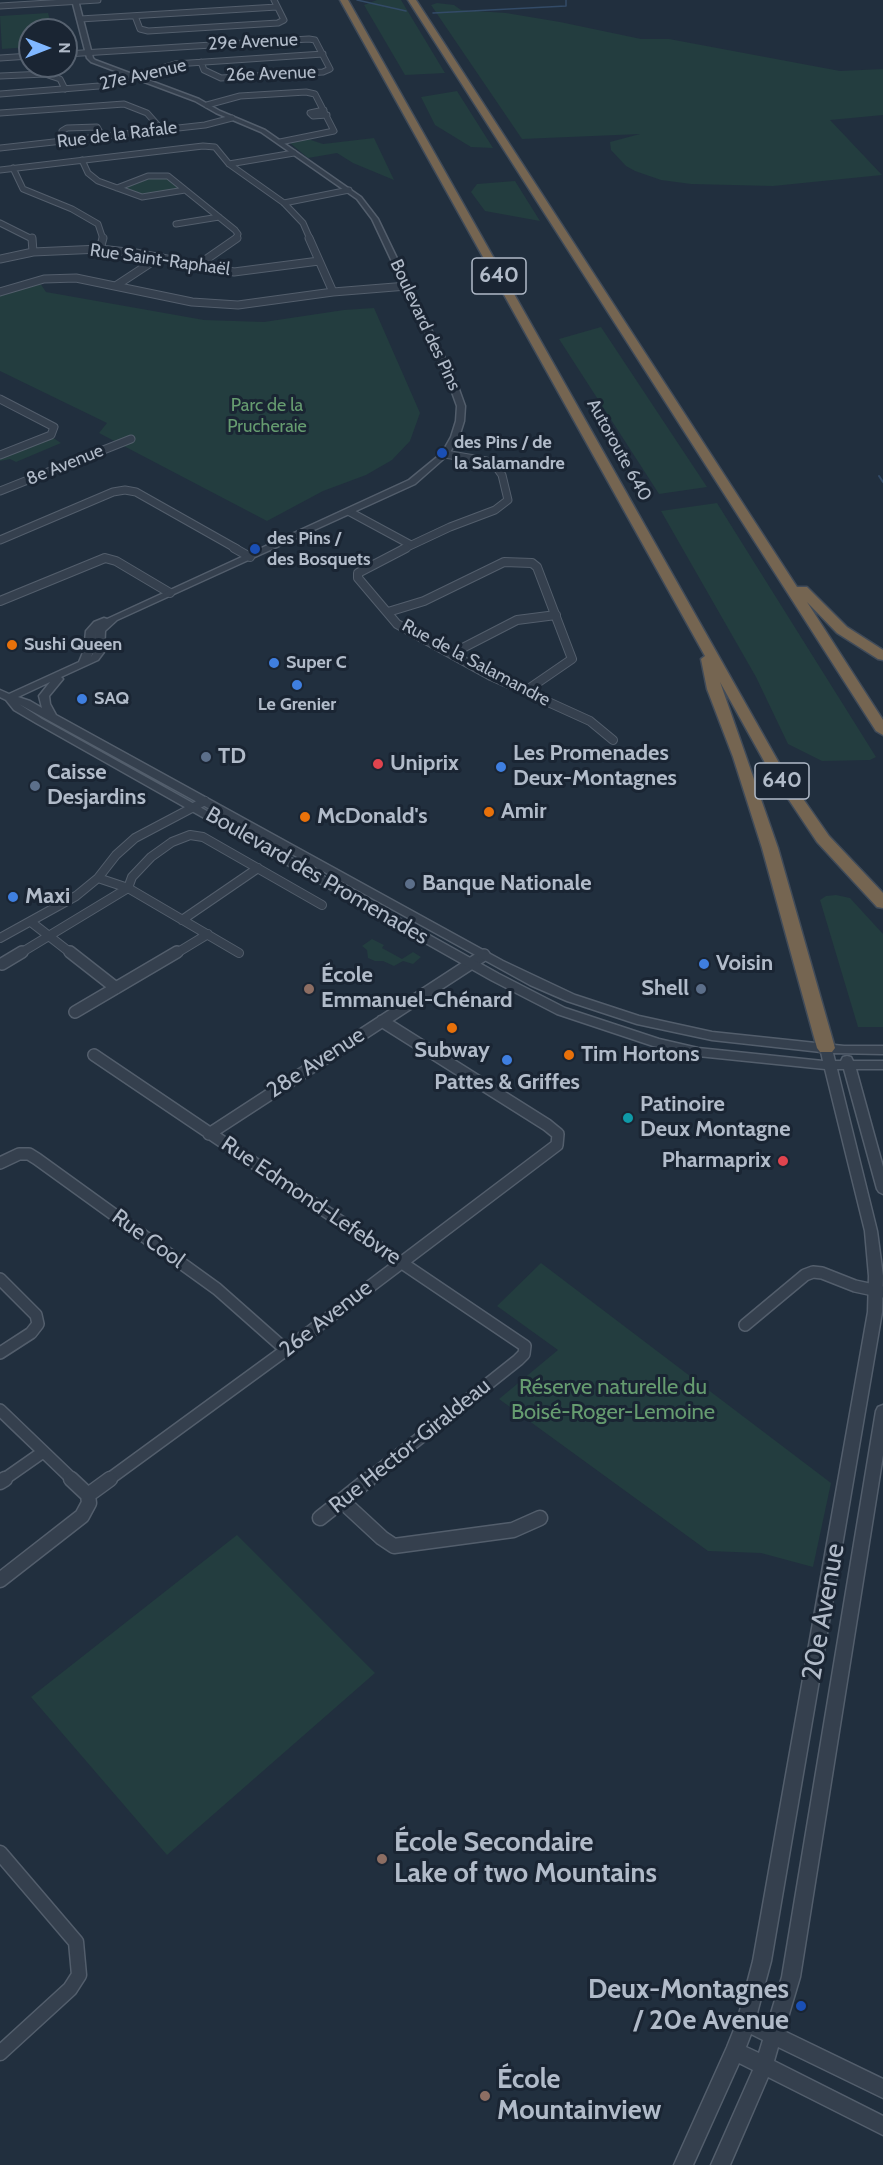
<!DOCTYPE html>
<html>
<head>
<meta charset="utf-8">
<style>
  body { margin:0 }
  #map { position:relative; width:883px; height:2165px; overflow:hidden; background:#212f3e; font-family:Cabin,sans-serif }
  canvas { display:block }
  .north { position:absolute; left:18px; top:18px; width:60px; height:60px; box-sizing:border-box; background:#1a2533; border:2px solid #56616f; border-radius:50%; rotate:90deg; font-size:16px; font-weight:700; line-height:24px; text-align:center; color:#b1bbc9 }
  .north::after { content:''; display:block; margin:auto; width:21px; height:27px; background:#80b7ff; clip-path:polygon(50% 0,100% 100%,50% 72%,0 100%) }
</style>
</head>
<body>
<div id="map">
<canvas width="883" height="2165"></canvas>
<div class="north">N</div>
</div>
<script>
const context = document.querySelector('canvas').getContext('2d');
context.lineJoin = 'round';
function fillPath(path, color) { context.fillStyle = color; context.fill(path, 'evenodd'); }
const shape = rows => new Path2D(rows.map(r => 'M' + r).join(''));
function stroke(path, color, width, dash) { context.strokeStyle = color; context.lineWidth = width; context.lineCap = dash ? 'butt' : 'round'; context.setLineDash(dash || []); context.stroke(path); }
function label(font, color, halo, rows, align = 'center') {
  context.font = font + ' Cabin,sans-serif'; context.lineWidth = 6; context.setLineDash([]); context.textBaseline = 'middle'; context.strokeStyle = halo; context.fillStyle = color; for (const [text, x, y, turn = 0] of rows) {
    context.save(); context.translate(x, y); context.rotate((+turn || 0) * Math.PI / 180); context.textAlign = isNaN(turn) ? turn : align; if (halo) context.strokeText(text, 0, 0); context.fillText(text, 0, 0); context.restore();
  }
}
fillPath(shape([
  [377,0,401,0,445,73,405,75,364,5],
  [437,3,454,5,461,10,506,13,560,22,641,39,669,39,840,71,883,69,883,115,830,120,882,175,773,186,691,184,661,180,635,171,626,166,611,150,610,142,640,134,522,139,431,5],
  [48,13,53,30,30,30,30,47,2,49,0,16],
  [457,91,493,148,471,147,435,125,421,97],
  [374,138,394,180,353,163,337,153,308,158,290,143,308,139,323,144],
  [162,175,185,190,148,197,117,188],
  [515,181,540,221,485,211,471,192,477,184],
  [40,283,46,292,204,320,264,322,344,310,374,308,420,413,410,441,392,460,366,475,323,491,267,521,99,433,107,423,0,371,0,296],
  [601,327,707,487,659,494,559,339],
  [52,437,61,443,16,462,10,459,0,461,0,457],
  [717,503,876,757,870,760,822,761,788,744,756,677,661,511],
  [836,895,850,898,883,934,883,1027,858,1027,820,900,826,896],
  [372,939,384,945,382,948,402,959,413,952,421,957,413,964,403,961,394,966,383,961,375,961,368,958,367,950,362,946],
  [541,1263,831,1483,813,1567,761,1553,708,1551,499,1399,558,1350,497,1306],
  [237,1535,375,1673,167,1855,31,1697]
]), '#233d3f');
stroke(shape([
  [357,0,406,11],
  [433,13,566,6,566,0]
]), '#334b67', 1.5);
stroke(shape([
  [879,476,883,482]
]), '#334b67', 2);
const minorFar4 = shape([
  [0,6,98,0],
  [135,16,140,29,148,31,278,23,284,20,274,0],
  [80,19,277,7],
  [66,54,309,39,315,40,330,69,323,72,221,78,204,70,201,62],
  [0,58,30,56],
  [0,76,45,74,60,79,65,89],
  [0,94,99,86,175,64,323,54],
  [207,105,240,96,306,92,315,94,334,131,280,142],
  [324,110,310,113,313,116,327,115],
  [0,113,124,104,147,113,162,130],
  [66,141,62,131,67,128,97,127,102,136],
  [0,148,205,125,232,118],
  [82,160,88,173,98,181,142,197,185,190],
  [229,164,294,153],
  [13,168,23,189,72,209,98,224,103,239],
  [0,170,203,146,215,147,229,164,284,203,303,223,310,239],
  [117,188,148,176,168,176,235,230,238,234,235,239],
  [284,203,349,190],
  [0,223,32,239],
  [176,224,219,217]
]);
const minorFar3 = shape([
  [32,238,33,252],
  [309,238,333,292],
  [100,249,103,238],
  [0,259,33,252,100,249,136,253,234,272,319,261],
  [198,265,237,238],
  [117,285,158,258],
  [0,292,44,279,76,278,192,302,238,305,333,292,407,286],
  [0,399,54,427,51,435,0,455],
  [0,491,131,439],
  [350,512,411,545],
  [0,540,113,492,125,490,136,492,237,549],
  [403,549,450,527,495,510,508,500,502,475,497,468,486,461,445,454]
]);
const minorFar2 = shape([
  [234,548,250,557],
  [406,548,358,573,358,578,397,624,491,676,590,721,613,740],
  [0,601,105,558,116,561,170,593],
  [388,612,424,601,504,562,532,563,537,567,572,659,524,692],
  [453,653,517,620,556,615],
  [98,878,128,888,239,953],
  [182,920,258,868],
  [31,922,72,954],
  [0,938,76,896,98,878,116,855,135,838,205,801],
  [19,954,128,888,132,877,151,857,172,842,190,835,203,837,322,905],
  [175,954,208,934]
]);
const minorFar1 = shape([
  [70,952,116,988],
  [2,964,22,952],
  [75,1012,177,952],
  [94,1055,525,1346,524,1354,518,1360,367,1480],
  [209,1134,484,955],
  [0,1163,19,1154,29,1154,37,1159,217,1289,286,1350],
  [0,1279,36,1315,38,1324,31,1333,0,1353],
  [745,1325,805,1275,813,1272,822,1273,855,1286,883,1292],
  [0,1410,73,1480],
  [3,1480,43,1452],
  [108,1480,286,1350,557,1145,558,1134,547,1125,382,1021]
]);
const minor = shape([
  [71,1479,88,1495],
  [0,1482,5,1479],
  [88,1495,110,1479],
  [342,1501,382,1538,394,1546,513,1530,540,1518],
  [320,1518,369,1479],
  [0,1580,82,1516,89,1503,88,1495],
  [0,1853,76,1942,79,1975,70,1989,0,2053]
]);
const tertiary = shape([
  [72,0,78,0,93,58,95,60,199,99,220,111,265,130,361,197,378,219,456,381,465,406,464,421,459,437,449,454,415,484,117,620,105,631,104,652,98,660,61,677,63,679,49,696,50,704,56,715,503,961,575,995,639,1016,712,1032,844,1046,883,1046,883,1054,833,1053,835,1061,841,1061,843,1057,847,1056,851,1057,853,1061,883,1061,883,1069,856,1069,883,1167,883,1194,879,1192,877,1189,844,1069,837,1069,877,1231,883,1276,882,1312,771,1961,756,2017,768,2023,782,1977,876,1411,878,1407,883,1405,883,1455,800,1977,784,2031,883,2079,883,2098,778,2047,774,2061,883,2116,883,2135,768,2077,730,2165,711,2165,753,2070,739,2063,693,2165,674,2165,727,2047,737,2022,753,1961,868,1312,869,1276,865,1231,825,1069,698,1056,653,1046,557,1014,491,980,36,723,14,710,6,700,0,697,0,690,9,694,79,662,84,650,86,631,94,622,104,618,107,619,409,480,442,453,451,437,456,421,457,406,448,381,372,219,357,199,261,132,216,113,195,101,91,62,87,58,72,0],
  [96,630,94,652,91,657,94,650,96,630],
  [50,682,39,696,42,708,30,701,18,697,50,682],
  [19,704,530,985,567,1001,637,1024,712,1040,821,1052,823,1061,698,1048,659,1039,565,1008,499,974,42,719,19,704],
  [751,2034,763,2040,759,2053,746,2047,751,2034]
]);
const motorway = shape([
  [340,0,348,0,783,770,829,836,883,893,883,908,877,907,817,842,769,770,720,682,778,848,835,1048,832,1052,820,1052,817,1048,762,848,733,757,707,689,701,659,705,656,340,0],
  [408,0,416,0,797,587,807,587,847,627,883,650,883,660,878,659,837,633,807,602,883,720,883,735,876,731,408,0]
]);
stroke(minorFar4, '#535e6c', 7);
stroke(minorFar3, '#535e6c', 9);
stroke(minorFar2, '#535e6c', 10);
stroke(minorFar1, '#535e6c', 14);
stroke(minor, '#535e6c', 17);
stroke(tertiary, '#535e6c', 3);
stroke(motorway, '#404b59', 3);
stroke(minorFar4, '#35404e', 5);
stroke(minorFar3, '#35404e', 7);
stroke(minorFar2, '#35404e', 8);
stroke(minorFar1, '#35404e', 11);
stroke(minor, '#35404e', 14);
fillPath(tertiary, '#35404e');
fillPath(motorway, '#756551');
for (const [x, y, r, color] of [
  [442,453,6,"#1a4fb4"],
  [255,549,6,"#1a4fb4"],
  [12,645,6,"#e8710a"],
  [274,663,6,"#3f7fe0"],
  [297,685,6,"#3f7fe0"],
  [82,699,6,"#3f7fe0"],
  [206,757,6,"#5c6f8a"],
  [378,764,6,"#e0444e"],
  [501,767,6,"#3f7fe0"],
  [35,786,6,"#5c6f8a"],
  [489,812,6,"#e8710a"],
  [305,817,6,"#e8710a"],
  [410,884,6,"#5c6f8a"],
  [13,897,6,"#3f7fe0"],
  [704,964,6,"#3f7fe0"],
  [309,989,6,"#8d6e63"],
  [701,989,6,"#5c6f8a"],
  [452,1028,6,"#e8710a"],
  [569,1055,6,"#e8710a"],
  [507,1060,6,"#3f7fe0"],
  [628,1118,6,"#0f9aa8"],
  [783,1161,6,"#e0444e"],
  [382,1859,6,"#8d6e63"],
  [801,2006,6,"#1a4fb4"],
  [485,2096,6,"#8d6e63"]
]) { const dot = new Path2D(); dot.arc(x, y, r, 0, 2 * Math.PI); context.fillStyle = color; context.fill(dot); stroke(dot, '#1a2533', 2); }
label('18px', '#b1bbc9', '#1a2533', [
  ["29e Avenue",253,42,-3],
  ["26e Avenue",271,74,-2],
  ["27e Avenue",143,75,-13],
  ["Rue de la Rafale",117,135,-7],
  ["Rue Saint-Raphaël",160,260,8],
  ["Boulevard des Pins",425,325,65],
  ["Autoroute 640",619,450,61],
  ["8e Avenue",65,465,-22],
  ["Rue de la Salamandre",476,663,28]
]);
label('18px', '#669c70', '#1a2533', [
  ["Parc de la",267,406],
  ["Prucheraie",267,427]
]);
label('bold 18px', '#b1bbc9', '#1a2533', [
  ["des Pins / de",454,443],
  ["la Salamandre",454,464],
  ["des Pins /",267,539],
  ["des Bosquets",267,560],
  ["Sushi Queen",24,645],
  ["Super C",286,663],
  ["SAQ",94,699],
  ["Le Grenier",297,705,"center"]
], 'left');
for (const [x, y, w] of [
  [499,276,54],
  [782,781,54]
]) { const box = new Path2D(); box.roundRect(x - w / 2, y - 18, w, 36, 4.5); context.fillStyle = '#1a2533'; context.fill(box); stroke(box, '#b1bbc9', 1.5); }
label('bold 21px', '#b1bbc9', null, [
  ["640",499,276],
  ["640",782,781]
]);
label('bold 22px', '#b1bbc9', '#1a2533', [
  ["Les Promenades",513,754],
  ["Deux-Montagnes",513,779],
  ["TD",218,757],
  ["Uniprix",390,764],
  ["Caisse",47,773],
  ["Desjardins",47,798],
  ["Amir",501,812],
  ["McDonald's",317,817],
  ["Banque Nationale",422,884],
  ["Maxi",25,897],
  ["Voisin",716,964],
  ["École",321,976],
  ["Emmanuel-Chénard",321,1001],
  ["Shell",689,989,"right"],
  ["Subway",452,1051,"center"],
  ["Tim Hortons",581,1055],
  ["Pattes & Griffes",507,1083,"center"],
  ["Patinoire",640,1105],
  ["Deux Montagne",640,1130],
  ["Pharmaprix",771,1161,"right"]
], 'left');
label('22px', '#b1bbc9', '#1a2533', [
  ["Boulevard des Promenades",317,876,30],
  ["28e Avenue",316,1063,-33],
  ["Rue Edmond-Lefebvre",311,1201,34],
  ["Rue Cool",148,1239,36],
  ["26e Avenue",326,1319,-38],
  ["Rue Hector-Giraldeau",410,1446,-39]
]);
label('22px', '#669c70', '#1a2533', [
  ["Réserve naturelle du",613,1388],
  ["Boisé-Roger-Lemoine",613,1413]
]);
label('27px', '#b1bbc9', '#1a2533', [
  ["20e Avenue",824,1612,-80]
]);
label('bold 27px', '#b1bbc9', '#1a2533', [
  ["École Secondaire",394,1843],
  ["Lake of two Mountains",394,1874],
  ["Deux-Montagnes",789,1990,"right"],
  ["/ 20e Avenue",789,2021,"right"],
  ["École",497,2080],
  ["Mountainview",497,2111]
], 'left');
</script>
</body>
</html>
